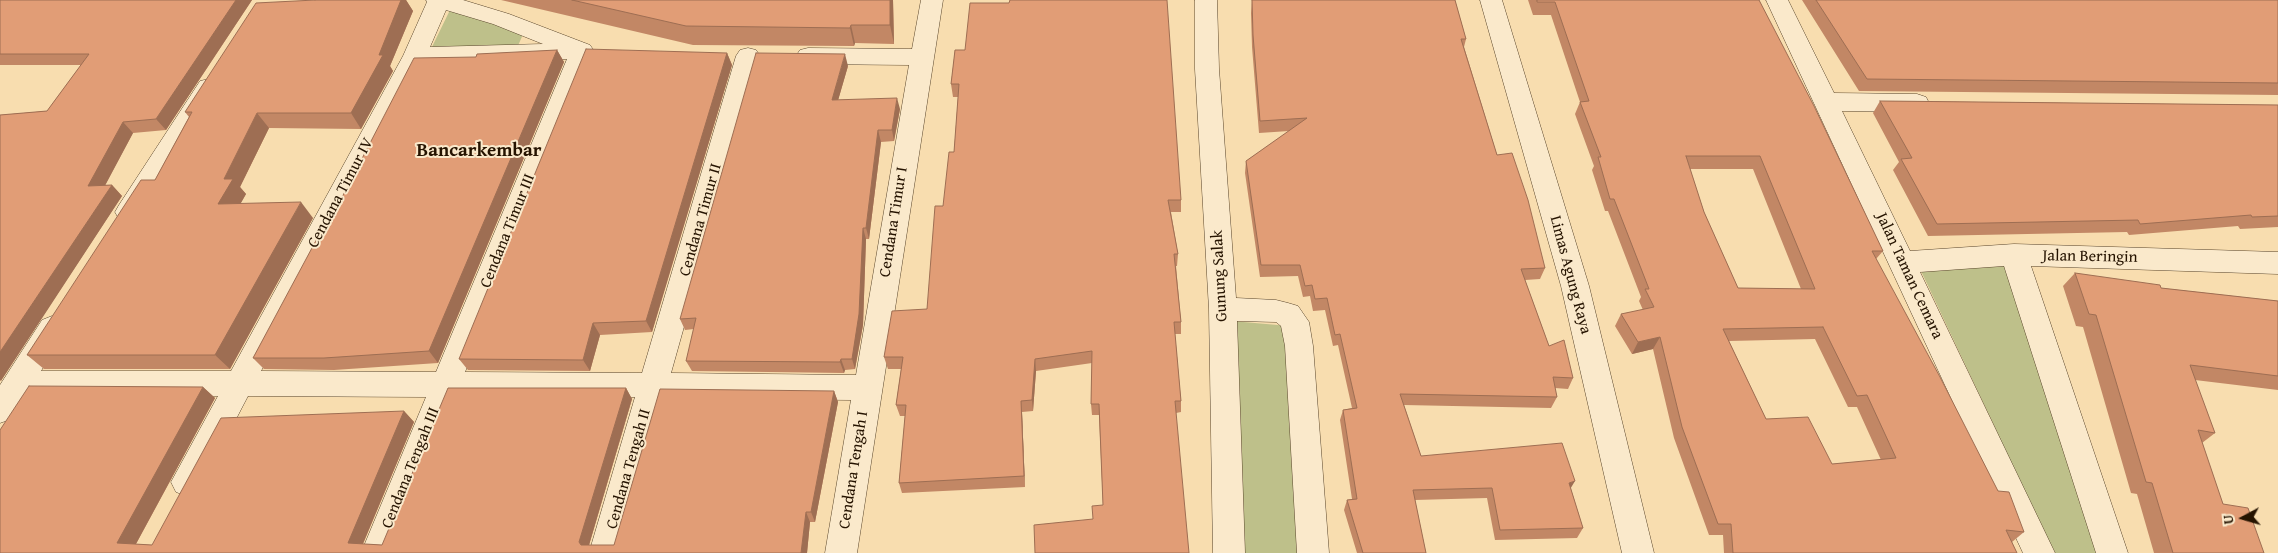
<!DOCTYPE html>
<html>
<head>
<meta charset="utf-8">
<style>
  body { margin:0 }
  #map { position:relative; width:2278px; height:553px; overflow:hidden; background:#f8ddaf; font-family:"Gentium Book Plus",serif }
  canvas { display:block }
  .north { position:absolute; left:2218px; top:493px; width:50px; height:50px; -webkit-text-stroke:4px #fae9cb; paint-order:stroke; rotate:264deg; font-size:14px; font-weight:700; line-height:20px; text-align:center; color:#251300 }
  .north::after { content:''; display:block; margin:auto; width:18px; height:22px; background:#251300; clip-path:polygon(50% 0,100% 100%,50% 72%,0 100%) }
</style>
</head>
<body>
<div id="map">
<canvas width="2278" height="553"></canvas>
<div class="north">U</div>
</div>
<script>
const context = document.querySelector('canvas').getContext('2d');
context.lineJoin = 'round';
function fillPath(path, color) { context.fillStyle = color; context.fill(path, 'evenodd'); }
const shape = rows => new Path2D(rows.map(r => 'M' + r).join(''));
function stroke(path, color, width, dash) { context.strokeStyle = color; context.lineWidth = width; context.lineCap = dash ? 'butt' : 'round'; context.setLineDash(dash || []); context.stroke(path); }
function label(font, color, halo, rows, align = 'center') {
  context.font = font + ' "Gentium Book Plus",serif'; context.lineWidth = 4; context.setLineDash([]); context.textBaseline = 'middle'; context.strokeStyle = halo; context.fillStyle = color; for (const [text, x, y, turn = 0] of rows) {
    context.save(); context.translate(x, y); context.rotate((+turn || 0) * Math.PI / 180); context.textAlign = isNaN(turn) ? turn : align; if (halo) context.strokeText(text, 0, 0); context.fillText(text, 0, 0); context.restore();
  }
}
fillPath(shape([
  [450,10,525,30,516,50,430,51],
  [2007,264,2100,553,2054,553,1921,271],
  [1232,321,1289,326,1305,553,1245,553]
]), '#bec08a');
const minor = shape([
  [426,0,463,0,509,14,590,45,594,51,465,372,642,373,736,56,740,50,748,48,756,50,760,56,671,373,856,375,909,65,808,64,800,62,796,56,800,50,808,48,912,49,921,0,943,0,857,553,825,553,851,400,665,398,621,553,589,553,635,397,456,397,393,553,361,553,426,397,248,396,198,492,187,496,176,492,171,482,218,396,25,395,11,419,0,423,0,385,42,320,52,316,62,320,66,328,41,371,231,371,403,56,427,2,426,0],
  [446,10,493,24,543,44,430,47,446,10],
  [567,59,436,372,261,371,423,64,567,59],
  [1195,0,1217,0,1219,69,1236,298,1276,300,1288,303,1298,306,1309,322,1313,346,1329,553,1297,553,1285,346,1281,326,1276,322,1237,321,1245,553,1213,553,1209,309,1195,69,1195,0],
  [1480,0,1502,0,1589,286,1654,553,1622,553,1561,286,1480,0],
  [1766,0,1788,0,1834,93,1917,94,1926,97,1929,103,1926,109,1917,112,1842,111,1910,251,2014,244,2278,252,2278,274,2031,266,2128,553,2096,553,2004,266,1920,272,2055,553,2023,553,1766,0],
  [209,79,218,81,221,87,137,219,128,222,119,219,115,212,119,205,200,81,209,79]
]);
stroke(minor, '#5a462c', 1);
fillPath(minor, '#fae9cb');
fillPath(shape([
  [0,0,252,0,166,130,133,133,105,185,112,185,122,196,0,381,0,115,47,111,81,65,0,65],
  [315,0,406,0,413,11,390,66,393,71,361,129,269,128,240,187,246,194,240,204,313,218,230,369,44,369,27,355,155,180,189,117,185,112],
  [501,0,893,0,894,44,855,43,854,46,693,45],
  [1252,0,1455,0,1466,39,1464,47,1497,155,1545,268,1540,279,1525,280,1549,346,1573,378,1568,389,1555,388,1557,397,1551,408,1404,405,1421,456,1571,489,1583,528,1577,538,1495,540,1487,498,1415,500,1426,553,1357,553,1344,510,1347,500,1352,499,1340,420,1343,410,1352,408,1338,345,1333,346,1325,310,1313,311,1310,296,1303,297,1298,276,1260,277,1245,173,1246,161,1289,131,1259,133,1252,47,1251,13],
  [1528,0,1759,0,1883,251,1876,259,1998,491,2024,532,2012,542,2017,553,1724,553,1723,535,1709,535,1674,438,1653,349,1632,354,1615,326,1621,314,1643,310,1639,301,1641,297,1608,211,1605,211,1592,170,1594,166,1575,114,1580,102,1551,15,1533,15],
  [1690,169,1753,169,1801,289,1738,288,1704,212],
  [1815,339,1848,407,1857,407,1881,460,1832,464,1766,419,1729,341],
  [1802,0,2278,0,2278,95,1859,91],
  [557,50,564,62,438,363,334,370,264,369,253,358,338,205,476,57],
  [955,50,1181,200,1181,212,1171,212,1178,254,1177,266,1176,266,1181,322,1181,334,1175,334,1181,401,1181,412,1176,413,1093,519,1103,505,1099,415,1092,415,1091,404,1092,363,1036,371,1033,411,1022,412,1025,487,902,493,899,483,905,416,900,416,896,405,901,369,888,369,884,357,927,309,943,206,954,152,958,97,953,97,951,84],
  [727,53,732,65,652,332,600,335,590,371,468,370,459,359],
  [848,66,838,100,900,109,894,141,881,142,869,239,866,239,863,325,855,369,845,370,844,373,692,371,686,361,694,329,685,330,680,319],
  [1880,101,2278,105,2278,227,2240,229,2238,226,2129,235,2127,232,1928,236,1893,170,1899,162,1873,113],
  [2075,273,2161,288,2278,301,2278,390,2195,380,2215,433,2202,443,2223,504,2264,553,2154,553,2137,494,2131,493,2083,327,2076,326,2063,286],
  [203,387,215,398,136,544,152,545,404,411,414,422,363,544,382,545,626,388,632,399,589,545,614,545,834,391,838,402,815,522,810,522,807,553,0,553]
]), '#c28765');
fillPath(shape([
  [236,0,252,0,166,130,156,119],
  [401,0,406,0,413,11,390,66,393,71,361,129,351,113],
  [890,0,893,0,894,44,890,25],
  [851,25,855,43,854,46,850,28],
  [557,50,564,62,438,363,429,351],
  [727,53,732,65,652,332,646,321],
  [845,54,848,66,835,111,832,100],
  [897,98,900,109,894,141,892,130],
  [257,113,269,128,240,187,246,194,232,219,218,204,224,179],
  [123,122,133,133,99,197,88,186],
  [878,130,881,142,869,239,866,228],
  [112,185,122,196,1,381,0,380,0,352],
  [301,202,313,218,230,369,215,355],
  [863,228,866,239,863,325,855,369,852,359],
  [593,323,600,335,590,371,583,360],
  [1660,337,1653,349,1632,354,1638,342],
  [841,359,845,370,844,373,840,362],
  [1035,359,1036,371,1033,411,1032,400],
  [203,387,215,398,131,553,117,543],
  [626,388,632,399,587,552,579,542],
  [834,391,838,402,815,522,811,512],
  [1021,401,1022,412,1025,487,1024,476],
  [404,411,414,422,359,553,348,543],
  [1575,481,1569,491,1569,483],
  [806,512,810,522,807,553,801,553]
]), '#9e6e53');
const building = shape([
  [0,0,236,0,156,119,123,122,88,186,112,185,0,352,0,115,47,111,89,54,0,54,0,0],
  [315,0,401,0,379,55,383,55,351,113,257,113,224,179,233,179,218,204,301,202,215,355,27,355,141,180,155,180,192,112,185,112,256,3,315,0],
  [572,0,890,0,890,25,851,25,850,28,686,26,572,0],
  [1010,0,1167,0,1181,200,1168,200,1178,254,1174,254,1181,322,1174,322,1181,401,1175,401,1189,553,1035,553,1034,525,1093,519,1092,506,1103,505,1099,404,1091,404,1092,351,1035,359,1032,400,1021,401,1024,476,899,483,906,405,896,405,903,357,884,357,892,311,927,309,935,206,943,206,949,152,954,152,959,84,951,84,955,50,965,50,970,3,1009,3,1010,0],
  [1252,0,1455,0,1466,39,1461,39,1497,155,1512,153,1528,200,1545,268,1521,269,1549,346,1564,340,1573,378,1553,377,1557,397,1400,394,1421,456,1562,443,1575,481,1569,483,1583,528,1500,530,1492,488,1413,490,1426,553,1363,553,1347,500,1357,499,1343,410,1357,408,1340,334,1335,335,1327,298,1315,299,1312,285,1305,286,1300,265,1261,265,1246,161,1307,118,1260,121,1253,35,1252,0],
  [1537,0,1759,0,1814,106,1883,251,1872,251,1940,377,1998,491,2009,492,2024,532,2006,530,2017,553,1733,553,1731,524,1718,524,1682,427,1660,337,1638,342,1621,314,1654,307,1645,289,1649,289,1614,199,1610,199,1598,157,1601,157,1580,102,1589,101,1555,2,1537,2,1537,0],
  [1686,156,1760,156,1815,289,1738,288,1704,212,1686,156],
  [1823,327,1857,396,1867,395,1896,458,1832,464,1808,417,1766,419,1723,329,1823,327],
  [1816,0,2278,0,2278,83,1867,79,1816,0],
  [586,49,727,53,646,321,593,323,583,360,459,359,586,49],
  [557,50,429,351,324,358,253,358,335,205,338,205,414,58,476,57,477,54,557,50],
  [756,53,845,54,832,100,897,98,892,130,878,130,866,228,863,228,859,314,852,359,841,359,840,362,686,361,696,318,680,319,756,53],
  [1880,101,2278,105,2278,216,2252,217,2251,215,2140,224,2138,220,1937,224,1901,159,1912,158,1880,101],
  [2075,273,2160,285,2161,288,2278,301,2278,376,2190,365,2215,433,2198,430,2223,504,2248,508,2264,553,2173,553,2152,483,2146,482,2096,315,2089,314,2075,273],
  [29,386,203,387,117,543,152,545,221,418,404,411,348,543,382,545,448,388,626,388,579,542,581,545,614,545,660,389,834,391,811,512,806,512,801,553,0,553,0,430,29,386]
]);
fillPath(building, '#e19d76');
stroke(building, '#9e6e53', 1);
label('16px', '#251300', '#fae9cb', [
  ["Cendana Timur IV",341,193,-62],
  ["Cendana Timur II",701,220,-74],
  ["Cendana Timur I",894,222,-81],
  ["Cendana Timur III",508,231,-68],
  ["Jalan Beringin",2090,257,1],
  ["Limas Agung Raya",1570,275,75],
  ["Gunung Salak",1220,276,-93],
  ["Jalan Taman Cemara",1909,276,65],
  ["Cendana Tengah III",411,468,-68],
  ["Cendana Tengah II",629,469,-74],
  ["Cendana Tengah I",854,470,-81]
]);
label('bold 19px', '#251300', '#fae9cb', [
  ["Bancarkembar",479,151]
]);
</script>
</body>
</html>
